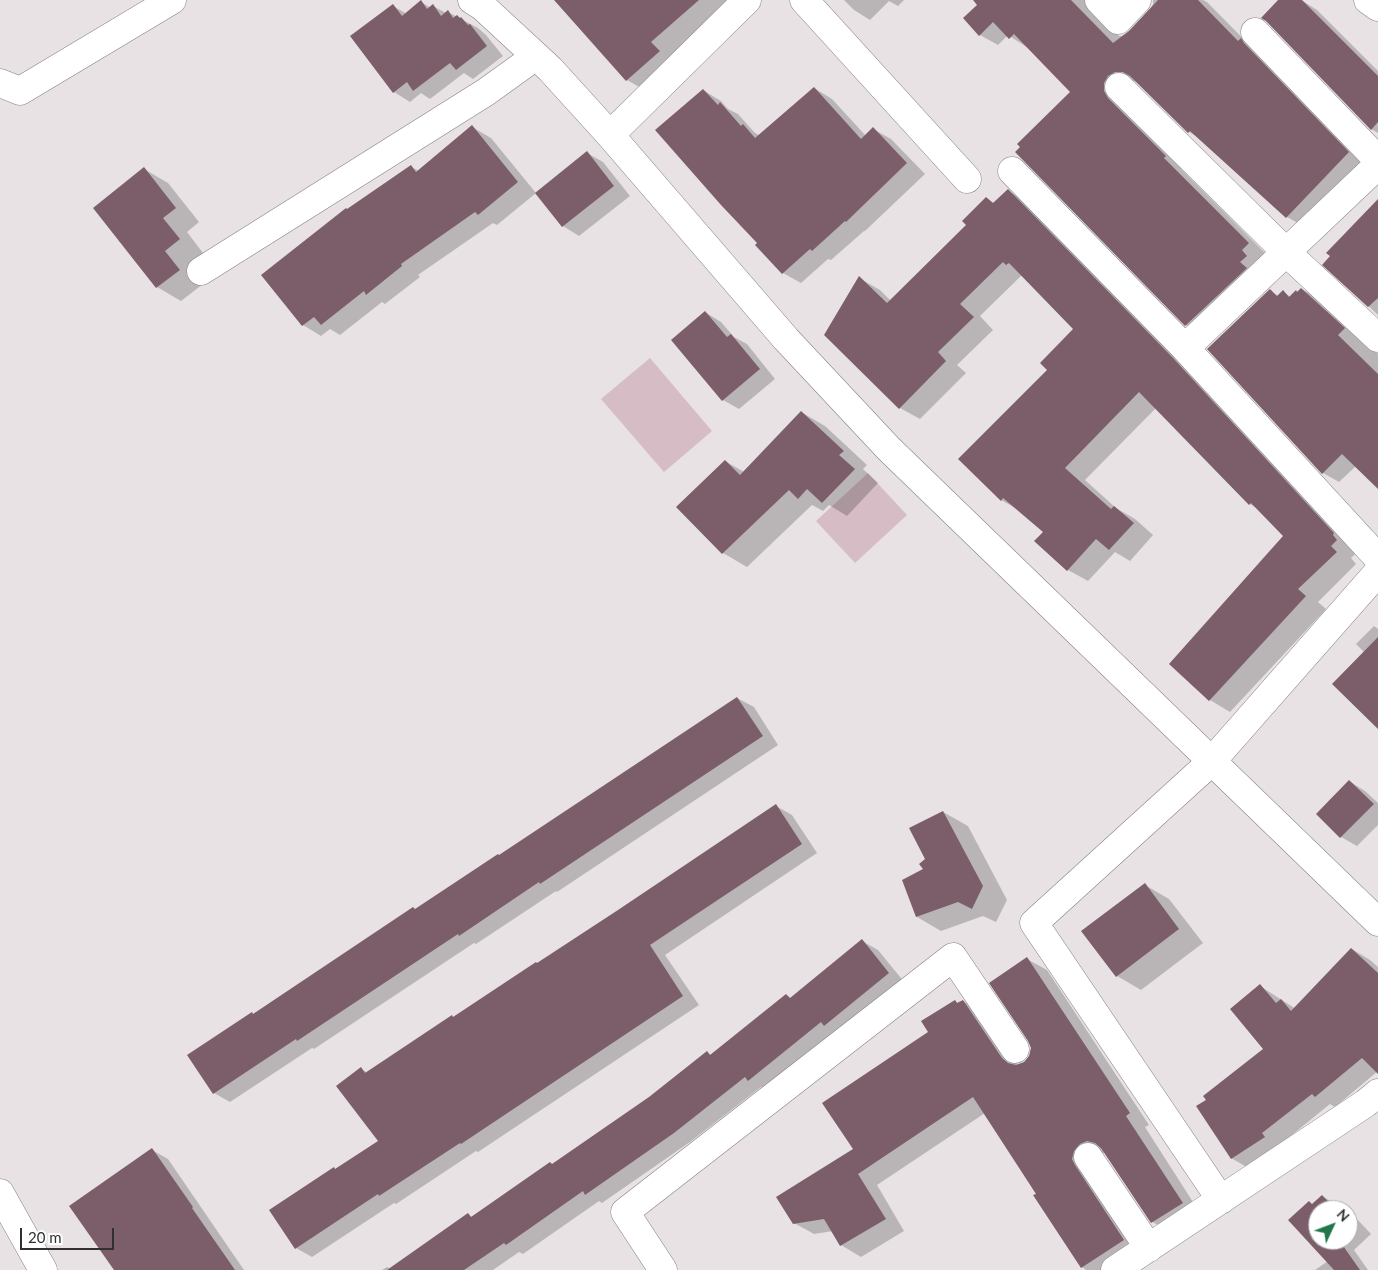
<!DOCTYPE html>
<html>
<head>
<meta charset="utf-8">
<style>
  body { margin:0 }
  #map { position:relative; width:1378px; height:1270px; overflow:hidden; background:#e8e2e4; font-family:Lato,sans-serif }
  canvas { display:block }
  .north { position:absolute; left:1308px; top:1200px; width:50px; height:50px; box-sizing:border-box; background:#fff; border:1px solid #adacac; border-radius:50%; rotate:47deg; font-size:14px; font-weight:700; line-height:20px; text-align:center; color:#312f30 }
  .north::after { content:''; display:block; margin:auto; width:18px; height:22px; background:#22774a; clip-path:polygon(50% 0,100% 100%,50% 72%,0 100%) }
  .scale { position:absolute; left:20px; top:1228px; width:94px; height:22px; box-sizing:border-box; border:2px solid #312f30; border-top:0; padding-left:6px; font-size:15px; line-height:18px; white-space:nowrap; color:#312f30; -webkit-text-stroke:4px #fff; paint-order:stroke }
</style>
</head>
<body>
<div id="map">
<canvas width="1378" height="1270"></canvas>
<div class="north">N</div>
<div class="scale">20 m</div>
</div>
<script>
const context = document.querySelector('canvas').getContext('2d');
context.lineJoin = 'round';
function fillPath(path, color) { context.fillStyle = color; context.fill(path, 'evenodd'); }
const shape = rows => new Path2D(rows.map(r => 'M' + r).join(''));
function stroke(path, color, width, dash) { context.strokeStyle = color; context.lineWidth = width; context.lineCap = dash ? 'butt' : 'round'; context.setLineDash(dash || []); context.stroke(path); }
fillPath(shape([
  [650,358,712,431,664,472,601,399],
  [868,473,907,515,855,563,816,521]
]), '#d6bcc5');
fillPath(shape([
  [572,0,734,0,650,93,627,80,563,9],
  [844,0,904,0,898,6,889,1,870,20,854,10],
  [974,0,1105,0,1106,22,1119,36,1122,36,1130,32,1149,12,1153,4,1153,0,1203,0,1207,2,1366,163,1305,227,1287,217,1201,139,1189,132,1138,82,1134,81,1126,86,1183,167,1181,169,1266,254,1204,335,1186,325,1017,152,1072,93,1028,48,1008,35,998,45,980,35,979,5],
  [1301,0,1317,10,1378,71,1378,133,1371,129],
  [421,2,431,8,433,6,446,13,448,12,478,28,486,35,503,56,473,79,464,73,430,99,421,93,410,102,394,92,393,6,407,14],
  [814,88,832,99,866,136,873,129,891,139,925,174,865,231,864,231,831,260,828,259,801,283,783,273,759,243,703,90,721,101,728,109,738,114,754,132,760,136],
  [472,127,491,138,536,193,497,225,493,223,418,275,420,277,385,304,382,302,340,335,330,329,321,336,303,325,347,210,411,167,419,171],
  [587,153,603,162,630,196,579,236,563,226,537,193],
  [144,169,168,183,199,222,187,232,203,253,188,265,203,284,181,301,157,287,94,208],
  [1008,191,1028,202,1194,372,1357,552,1351,558,1356,564,1318,602,1326,609,1230,712,1210,700,1170,664,1285,536,1258,509,1250,504,1156,408,1085,480,1116,508,1135,519,1153,535,1130,561,1115,552,1088,581,1068,570,1045,532,1019,510,1001,500,1048,370,1075,329,1022,275,980,316,993,330,957,365,966,373,920,419,900,408,859,278,880,290,891,301,968,225,986,199,994,203],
  [1378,201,1378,315,1324,265],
  [1301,289,1318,298,1378,354,1378,487,1356,466,1339,482,1323,473,1209,349,1270,291,1278,296,1283,292,1291,297],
  [705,312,721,322,734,337,747,344,775,379,739,409,723,400],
  [801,412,825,426,867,465,863,469,878,483,847,516,829,505,823,511,812,505,747,567,723,553,725,461,744,472],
  [1374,626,1378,629,1378,723,1364,652,1356,644],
  [737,698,754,707,778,745,557,892,556,891,476,944,474,943,314,1049,312,1048,230,1102,214,1093,254,1015,500,856],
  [1349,781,1365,791,1378,803,1378,825,1357,846,1341,837],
  [776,806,792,815,817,853,665,955,699,1005,478,1152,476,1151,396,1204,394,1203,312,1257,296,1248,336,1170,379,1141,361,1069,368,1073,538,964],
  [943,812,968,826,1007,900,996,922,983,916,941,931,917,917,927,860],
  [1145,885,1169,899,1203,943,1141,990,1117,976],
  [862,941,878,950,905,983,765,1089,761,1087,690,1142,602,1203,599,1201,523,1254,519,1252,493,1270,382,1270,387,1267,391,1269,469,1215,472,1217,553,1165,650,1098,707,1053,712,1055,786,996,791,998],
  [1352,949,1370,960,1378,967,1378,1071,1335,1107,1330,1104,1250,1169,1231,1158,1208,1100,1265,1049,1260,986,1296,1009],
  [1027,959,1047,970,1149,1125,1145,1127,1200,1213,1171,1233,1151,1221,1105,1153,1099,1154,1143,1251,1114,1270,1086,1270,1082,1267,1037,1194,985,1113,877,1185,904,1231,861,1257,841,1245,833,1231,814,1234,794,1223,855,1149,930,1032,955,1001,959,1004,963,1001,982,1012,1018,1065,1025,1063,1030,1057,1032,1048],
  [152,1150,168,1159,244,1270,115,1270],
  [1322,1196,1339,1206,1343,1210,1318,1210,1318,1240,1348,1240,1348,1214,1356,1218,1371,1234,1354,1250,1368,1270,1315,1270,1328,1261,1289,1220,1313,1205]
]), '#0003');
fillPath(shape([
  [421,0,427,9,433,4,441,16,448,10,453,18,457,15,460,18,461,17,468,25,470,24,487,46,456,70,450,63,413,91,407,82,393,93,350,36,393,4,402,16],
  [554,0,699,0,651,42,660,51,626,81],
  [973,0,1071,0,1113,43,1129,31,1158,0,1198,0,1238,41,1241,38,1244,43,1349,152,1286,218,1190,131,1188,133,1130,76,1123,72,1115,72,1108,76,1104,83,1104,91,1108,98,1166,156,1164,158,1249,243,1242,250,1247,256,1240,262,1247,268,1185,326,1015,152,1020,147,1017,144,1070,92,1014,34,1009,39,993,22,979,36,963,18,977,5],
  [1278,0,1302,0,1378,76,1378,122,1371,130,1266,21,1261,18],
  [814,87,861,139,873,127,907,163,846,222,845,221,812,251,810,249,782,274,755,245,757,243,721,205,655,130,703,89,718,105,720,102,741,126,743,124,755,138],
  [472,125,518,182,478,215,475,212,401,264,402,266,366,295,364,291,321,325,314,317,302,326,261,275,346,208,347,209,411,165,416,172],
  [587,151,614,186,562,227,535,193],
  [144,167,176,208,163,218,180,239,165,251,180,270,156,288,93,208],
  [1008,189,1174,359,1334,533,1333,535,1337,540,1331,546,1337,552,1298,589,1306,596,1209,701,1169,664,1283,536,1251,503,1249,505,1139,392,1065,468,1111,509,1114,506,1134,523,1109,550,1096,539,1067,571,1034,541,1043,532,1003,498,1001,501,958,459,1047,370,1040,363,1073,329,1009,263,1006,265,1003,262,960,304,974,317,938,352,946,361,899,409,824,335,859,276,887,303,966,225,962,221,986,197,993,203],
  [1378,199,1378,298,1368,307,1322,265,1330,256,1326,253],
  [1301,288,1345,328,1338,335,1378,374,1378,489,1342,454,1322,474,1207,349,1270,289,1277,296,1283,290,1289,297,1296,290,1297,292],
  [705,311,727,337,731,334,760,369,722,401,671,340],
  [801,411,844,451,839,455,855,469,822,503,807,489,798,499,789,490,722,554,676,507,725,460,740,475],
  [1378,637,1378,729,1332,684],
  [737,697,763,736,540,884,539,882,459,936,458,934,297,1041,296,1039,213,1094,187,1055,252,1012,253,1014,413,907,415,909,498,854,499,855],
  [1349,780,1374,804,1340,838,1316,814],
  [776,804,802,844,650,945,683,996,461,1144,460,1143,379,1196,378,1194,295,1249,269,1210,334,1167,335,1169,378,1141,336,1086,361,1067,365,1073,452,1015,453,1017,536,962,537,963,618,910],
  [943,811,983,886,972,909,958,902,916,917,902,880,923,869,919,864,925,859,909,828],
  [1145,883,1179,929,1116,977,1081,931],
  [862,939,889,973,824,1026,821,1022,748,1081,745,1077,674,1133,585,1195,583,1191,506,1245,504,1243,464,1270,387,1270,468,1213,471,1217,550,1162,552,1164,649,1097,707,1051,710,1055,786,994,790,998],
  [1351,948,1378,973,1378,1074,1362,1058,1315,1097,1312,1094,1262,1133,1265,1137,1231,1159,1196,1106,1206,1100,1203,1096,1263,1049,1230,1009,1260,984,1276,1003,1281,999,1291,1011],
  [1027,957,1130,1113,1126,1116,1183,1203,1151,1223,1101,1148,1095,1143,1087,1141,1080,1144,1074,1151,1072,1159,1075,1165,1124,1240,1081,1268,1033,1195,1036,1194,973,1097,858,1174,886,1219,840,1246,824,1219,793,1224,776,1197,853,1149,822,1103,928,1032,921,1021,955,1000,957,1003,963,1000,1002,1058,1008,1063,1016,1065,1024,1062,1029,1056,1031,1048,1028,1041,989,983],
  [152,1148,193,1207,192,1208,235,1270,114,1270,69,1206],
  [1322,1195,1336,1210,1318,1210,1318,1240,1339,1240,1360,1270,1334,1270,1288,1220,1309,1201,1312,1204]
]), '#7b5e69');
const minor = shape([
  [472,0,483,7,550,69,610,135,786,339,889,449,1378,922],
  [804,0,967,179],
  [1099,0,1118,20,1137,0],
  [1368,0,1378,7],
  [1255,32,1378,160],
  [0,83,20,91,172,0],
  [1119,87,1286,252,1378,338],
  [610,135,747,0],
  [1378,165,1185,348,1378,558],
  [1012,171,1185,348],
  [201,271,486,92,536,56],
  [1088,1157,1149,1248],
  [0,1193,43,1270],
  [1221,1200,1034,923,1211,762,1378,572],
  [663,1270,625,1212,953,957,1015,1049],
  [1115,1270,1366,1103,1378,1093]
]);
stroke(minor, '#858082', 29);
stroke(minor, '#fff', 28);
</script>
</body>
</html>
